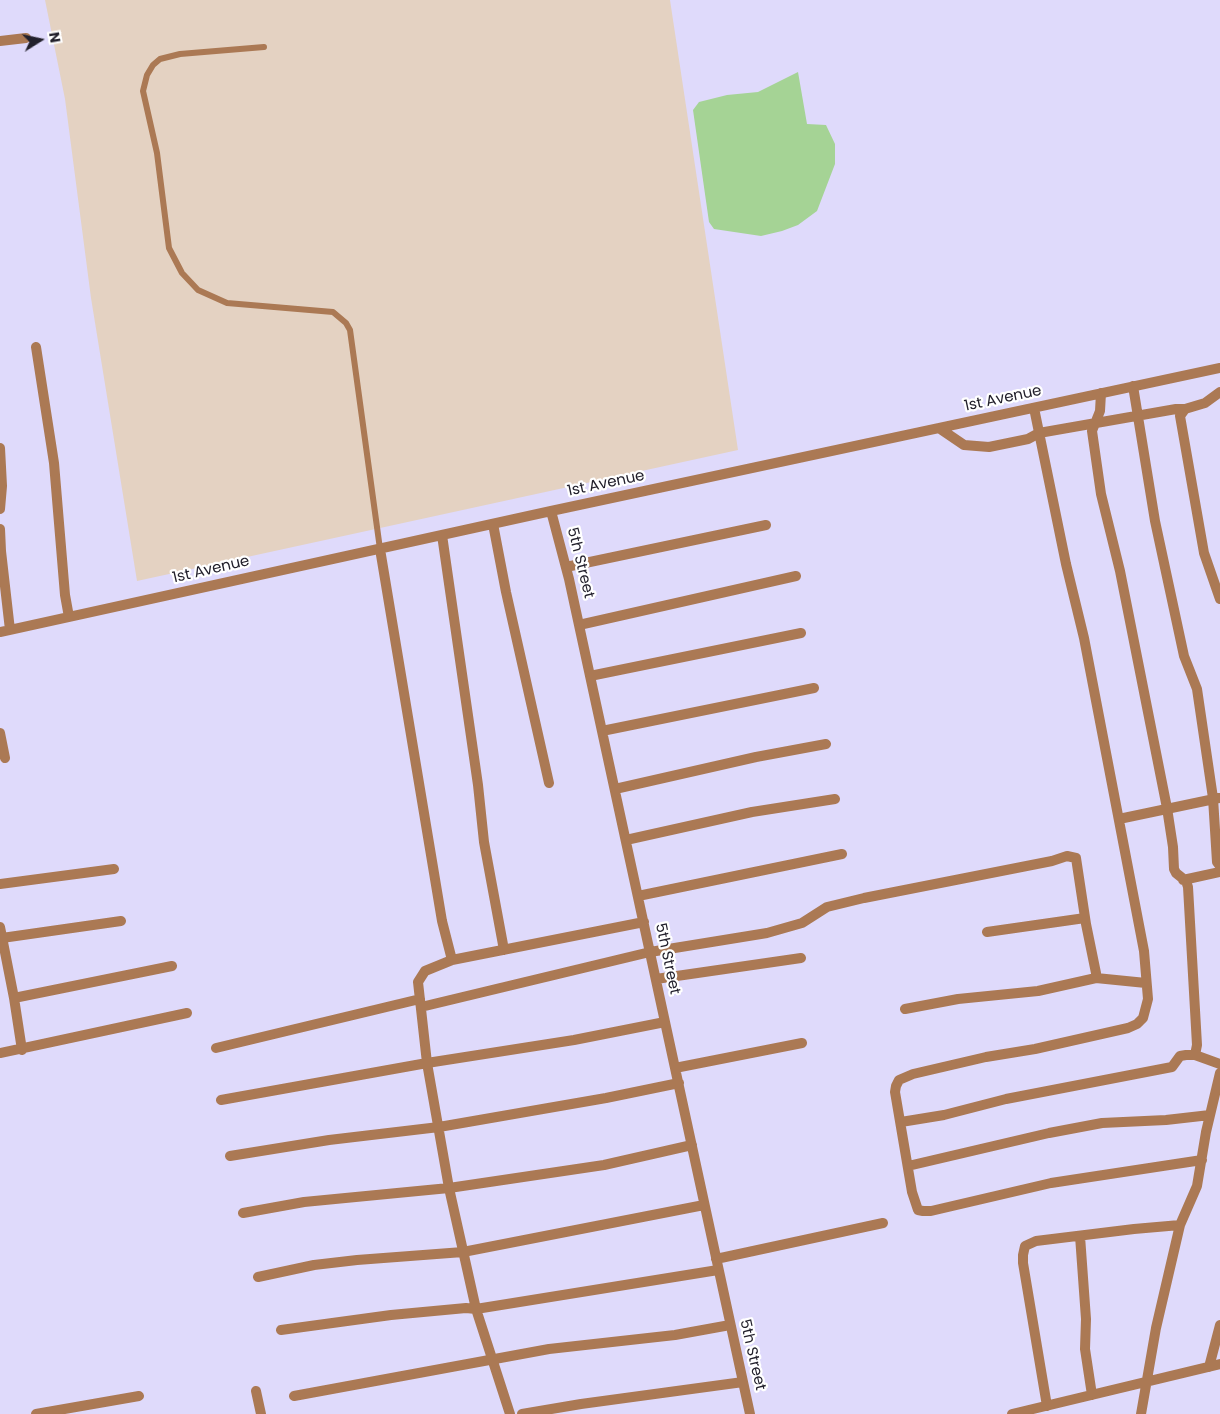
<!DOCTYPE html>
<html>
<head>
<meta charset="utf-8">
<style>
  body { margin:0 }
  #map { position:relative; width:1220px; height:1414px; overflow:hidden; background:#dfdafb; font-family:Poppins,sans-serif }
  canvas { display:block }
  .north { position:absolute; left:15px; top:15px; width:50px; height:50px; -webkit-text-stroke:4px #fff; paint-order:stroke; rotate:80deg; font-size:14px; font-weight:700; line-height:20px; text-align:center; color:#22202c }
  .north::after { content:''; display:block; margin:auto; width:18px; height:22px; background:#22202c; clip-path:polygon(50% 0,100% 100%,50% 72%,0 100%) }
</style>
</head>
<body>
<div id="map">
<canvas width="1220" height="1414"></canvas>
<div class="north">N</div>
</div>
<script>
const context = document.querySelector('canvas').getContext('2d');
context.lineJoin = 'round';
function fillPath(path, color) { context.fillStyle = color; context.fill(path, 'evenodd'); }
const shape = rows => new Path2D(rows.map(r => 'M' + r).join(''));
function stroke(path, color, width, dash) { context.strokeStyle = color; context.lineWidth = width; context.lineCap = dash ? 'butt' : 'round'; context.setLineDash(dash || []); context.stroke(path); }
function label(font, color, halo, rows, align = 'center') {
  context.font = font + ' Poppins,sans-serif'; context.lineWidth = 4.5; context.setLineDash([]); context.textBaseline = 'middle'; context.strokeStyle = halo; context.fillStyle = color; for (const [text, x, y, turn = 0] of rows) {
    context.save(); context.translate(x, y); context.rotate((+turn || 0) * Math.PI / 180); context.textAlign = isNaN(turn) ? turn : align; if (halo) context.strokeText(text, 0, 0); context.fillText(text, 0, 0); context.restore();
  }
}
fillPath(shape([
  [45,0,670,0,738,450,137,581,91,298,65,99]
]), '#e4d2c2');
fillPath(shape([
  [798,72,807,124,826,125,835,144,835,164,817,211,798,225,782,231,761,236,714,229,709,222,693,110,699,102,727,95,758,92]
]), '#a5d395');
stroke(shape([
  [264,47,180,54,160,59,153,65,147,75,143,91,157,153,169,248,182,273,198,290,227,303,333,312,346,323,350,330,380,549]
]), '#ab7954', 6);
stroke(shape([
  [0,41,26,38],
  [36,347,54,463,65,595,69,617],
  [1133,386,1155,521,1184,656,1197,689,1213,798,1217,862,1220,866],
  [1220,392,1205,403,1185,409,1180,416,1204,553,1220,599],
  [1101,393,1100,411,1092,431,1101,494,1120,571,1167,808,1173,847,1174,869,1176,873,1186,881,1188,887,1197,1045,1195,1055],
  [1034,408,1066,564,1084,638,1144,951,1148,999,1143,1018,1137,1024,1128,1028,1035,1049,986,1057,913,1074,899,1080,896,1086,895,1092,912,1192,918,1210,923,1211,931,1211,1051,1183,1202,1160],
  [939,428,964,445,989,447,1028,439,1039,433,1176,409,1185,409],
  [0,448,2,486,0,509],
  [551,511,569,579,750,1414],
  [493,524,506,592,549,783],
  [0,529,1,551,10,630],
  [442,535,478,785,484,842,504,950],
  [380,549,442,921,452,960],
  [566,567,766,525],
  [579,625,796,576],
  [0,632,551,511,1220,368],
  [590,676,801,633],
  [602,731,814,688],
  [0,733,5,758],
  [615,789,756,757,826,744],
  [1119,819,1219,798],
  [626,840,752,812,835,799],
  [1183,880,1220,872],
  [0,884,114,869],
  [638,896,842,854],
  [0,927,14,998,22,1050],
  [987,932,1085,918],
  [2,938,121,921],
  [1096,978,1146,983],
  [656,979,801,958],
  [14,998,172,966],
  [421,1007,650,952,767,933,802,923,827,907,864,898,1052,861,1067,856,1076,858,1086,924,1096,973,1096,978,1038,991,958,999,905,1009],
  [216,1048,420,999],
  [0,1053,187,1013],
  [675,1068,802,1043],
  [221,1100,427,1063,574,1040,665,1022],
  [901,1122,944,1115,1006,1099,1172,1067,1180,1056,1186,1055,1195,1055,1220,1064],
  [230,1156,329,1140,439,1127,606,1098,679,1083],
  [908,1166,1049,1133,1102,1123,1166,1120,1210,1115],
  [243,1213,304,1202,449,1188,604,1165,692,1145],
  [1080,1236,1086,1319,1085,1349,1092,1395],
  [716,1259,883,1223],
  [258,1277,314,1265,357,1260,463,1252,704,1205],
  [281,1330,391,1315,466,1308,476,1309,718,1270],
  [1209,1367,1220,1325],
  [256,1391,261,1414],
  [294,1396,549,1349,675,1335,730,1325],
  [1047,1406,1023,1263,1023,1255,1025,1246,1036,1241,1134,1229,1180,1225],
  [36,1414,139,1396],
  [510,1414,476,1309,449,1188,427,1063,418,982,425,971,452,960,644,922],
  [522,1414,581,1404,743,1382],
  [1012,1414,1220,1364],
  [1141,1414,1156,1328,1180,1225,1197,1186,1206,1132,1220,1073]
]), '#ab7954', 10);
label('15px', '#22202c', '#fff', [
  ["1st Avenue",1003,399,-12],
  ["1st Avenue",606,484,-12],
  ["5th Street",580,563,76],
  ["1st Avenue",211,570,-13],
  ["5th Street",667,959,78],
  ["5th Street",752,1355,77]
]);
</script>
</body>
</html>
